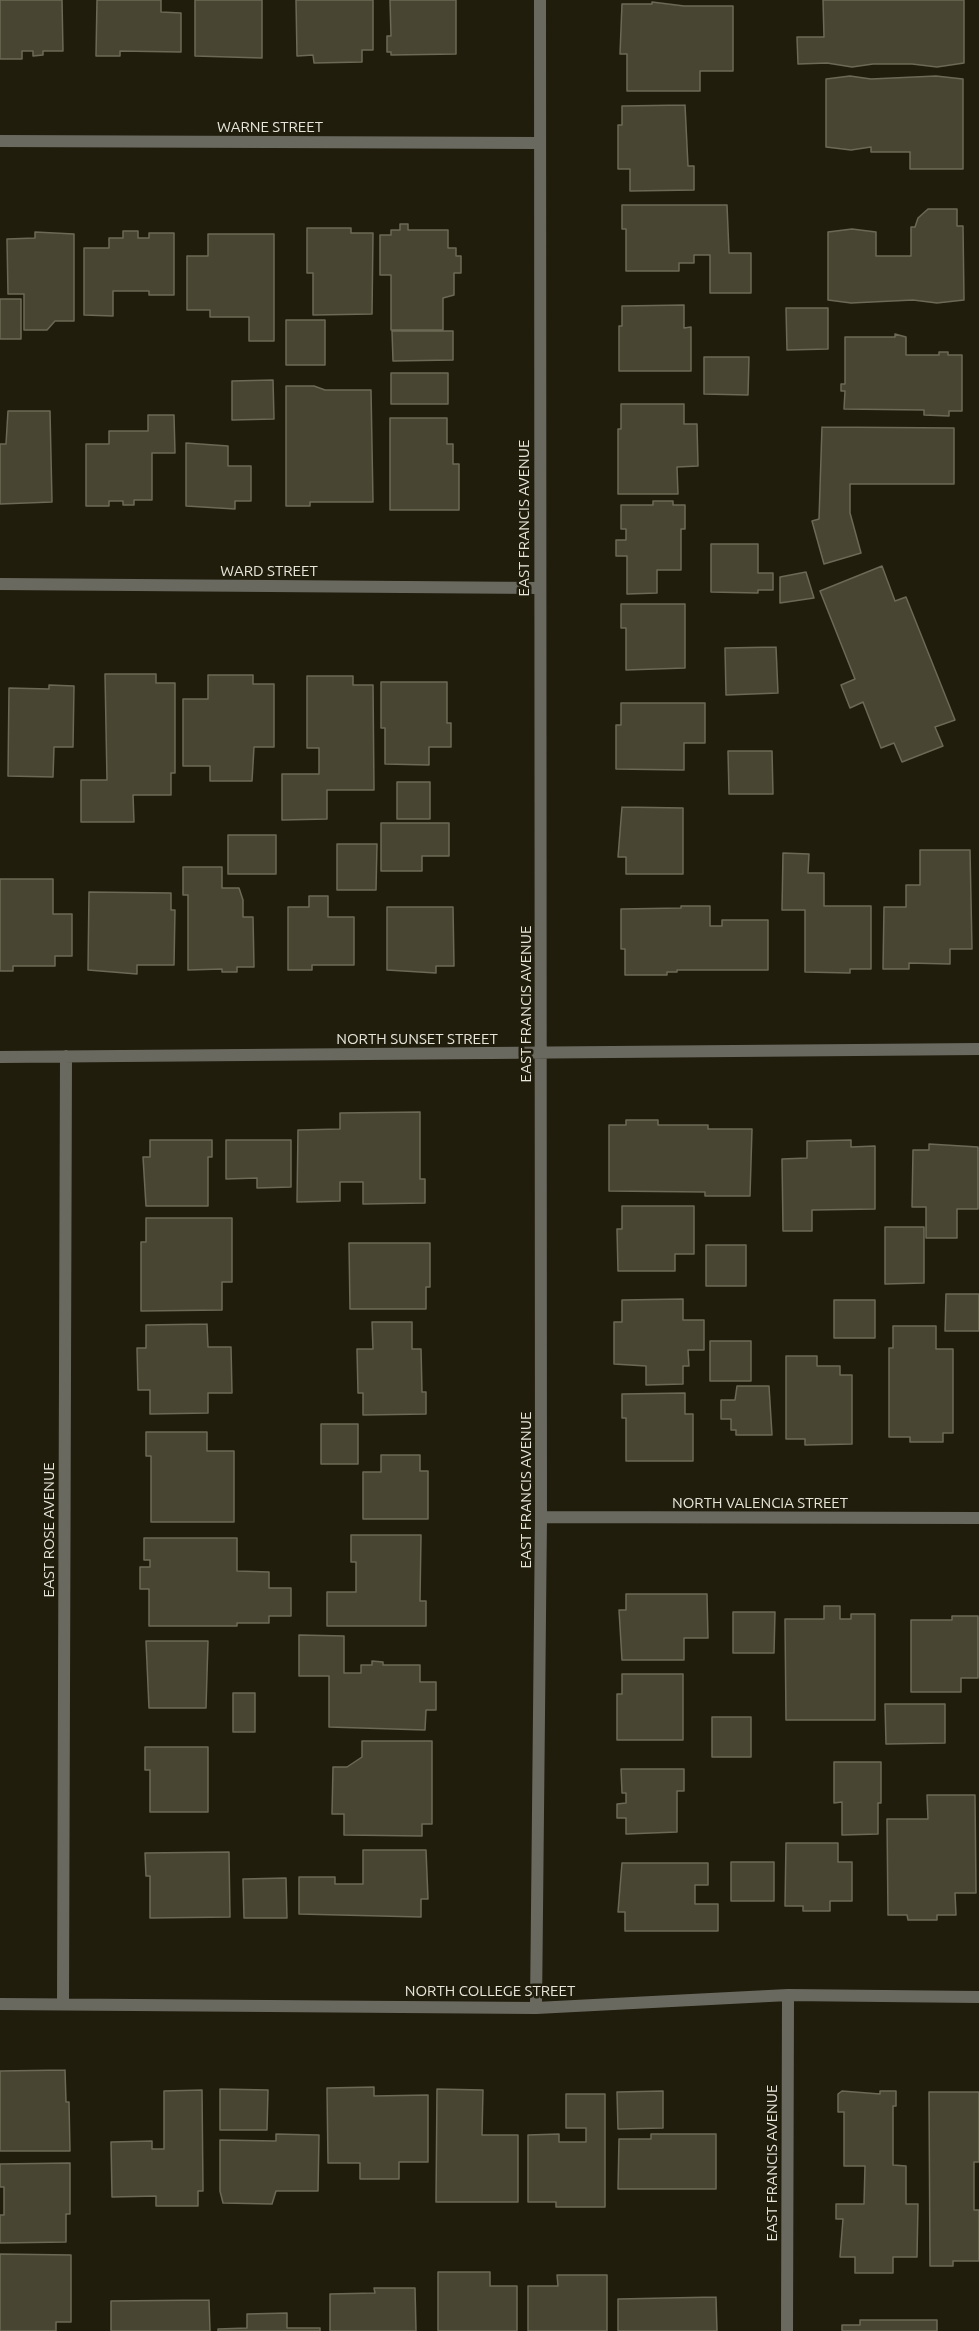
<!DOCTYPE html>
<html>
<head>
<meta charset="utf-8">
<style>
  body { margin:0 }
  canvas { display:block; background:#201d0c }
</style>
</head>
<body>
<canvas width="979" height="2331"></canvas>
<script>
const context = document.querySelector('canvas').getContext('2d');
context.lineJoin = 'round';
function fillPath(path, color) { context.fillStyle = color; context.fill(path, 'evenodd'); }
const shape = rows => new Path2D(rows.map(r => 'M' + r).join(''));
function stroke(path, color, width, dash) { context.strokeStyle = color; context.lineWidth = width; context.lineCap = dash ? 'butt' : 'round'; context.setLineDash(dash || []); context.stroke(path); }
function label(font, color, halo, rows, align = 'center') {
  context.font = font + ' Ubuntu,sans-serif'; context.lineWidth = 5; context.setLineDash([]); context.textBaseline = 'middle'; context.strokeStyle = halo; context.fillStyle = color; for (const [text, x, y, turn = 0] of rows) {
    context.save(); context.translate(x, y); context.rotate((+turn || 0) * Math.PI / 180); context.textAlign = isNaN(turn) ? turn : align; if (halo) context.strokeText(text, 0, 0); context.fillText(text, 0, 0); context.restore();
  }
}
const building = shape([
  [0,0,62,0,63,51,43,51,43,55,33,56,33,51,22,51,22,59,0,59,0,0],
  [97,0,161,0,161,12,181,13,181,52,120,51,120,56,96,56,97,0],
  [195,0,262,0,262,58,195,56,195,0],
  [296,0,373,0,373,50,362,50,362,62,314,63,313,55,297,56,296,0],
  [390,0,456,0,456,54,391,55,391,52,387,52,387,36,391,36,390,0],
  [823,0,964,0,964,63,937,67,912,64,873,64,852,67,827,63,798,64,797,37,824,37,823,0],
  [652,2,684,6,733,6,733,71,700,71,700,91,627,91,627,54,620,54,622,4,652,4,652,2],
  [850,76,871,79,936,76,963,79,963,169,910,169,910,152,871,152,871,147,851,150,826,147,826,79,850,76],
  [685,105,688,166,694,166,694,190,630,191,630,169,618,169,618,125,622,125,622,106,685,105],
  [622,205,727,205,729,253,751,253,751,293,710,293,710,255,694,255,694,263,679,263,679,271,626,271,626,229,622,229,622,205],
  [928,209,957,209,957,226,963,226,964,300,937,303,913,300,851,303,828,300,828,232,852,229,876,232,876,256,911,256,911,227,915,227,918,218,928,209],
  [400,224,408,224,408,230,448,230,448,248,456,248,456,256,461,256,461,273,454,273,454,295,443,298,443,330,391,330,391,275,380,275,380,235,391,235,391,230,400,230,400,224],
  [307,228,351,228,351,233,373,233,372,314,313,315,313,273,307,273,307,228],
  [123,231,138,231,138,238,149,238,149,233,174,233,174,295,149,295,149,291,113,291,113,316,84,315,84,248,109,248,109,238,123,238,123,231],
  [35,232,74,234,74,321,55,321,47,330,24,330,24,294,8,294,7,239,35,238,35,232],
  [208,234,274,234,274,341,249,341,249,317,210,317,210,310,187,310,187,256,208,256,208,234],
  [0,299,21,299,21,339,0,339,0,299],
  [684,305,684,328,691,327,691,371,619,371,619,326,622,326,622,306,684,305],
  [786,308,828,308,828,349,787,350,786,308],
  [286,320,325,320,325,365,286,365,286,320],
  [392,331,453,331,453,360,393,361,392,331],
  [895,334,906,337,906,355,939,355,939,352,948,352,948,355,962,355,962,411,949,411,949,416,924,415,924,410,844,409,845,391,841,391,841,384,845,384,845,337,895,337,895,334],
  [704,357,749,357,748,395,704,394,704,357],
  [391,373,448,373,448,404,391,404,391,373],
  [273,380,274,419,232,420,232,381,273,380],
  [286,386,314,386,325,390,371,390,373,502,310,502,310,506,286,506,286,386],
  [621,404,684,404,684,424,697,424,698,466,677,467,678,494,618,494,618,429,621,429,621,404],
  [8,411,50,411,52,502,0,504,0,444,6,444,8,411],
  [148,415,174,415,175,453,152,453,152,500,134,500,134,505,123,505,123,501,109,501,109,506,86,506,86,444,109,444,109,431,148,431,148,415],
  [390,418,447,418,447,444,453,444,453,464,459,464,459,510,390,510,390,418],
  [822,427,954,428,954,484,850,484,850,513,861,553,824,564,812,521,819,519,822,427],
  [186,443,228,446,228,466,251,466,251,501,235,501,235,509,186,506,186,443],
  [653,501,673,501,673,505,685,505,685,529,681,529,681,570,657,570,657,593,627,594,627,556,616,556,616,540,626,540,626,529,621,529,621,505,653,505,653,501],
  [711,544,758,544,758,573,773,573,773,590,758,590,758,593,711,592,711,544],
  [882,566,895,601,906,597,955,720,935,727,943,746,902,762,894,743,881,748,863,702,850,708,841,685,855,679,820,591,882,566],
  [806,572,814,598,780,603,780,577,806,572],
  [621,604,685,604,685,668,626,670,626,628,621,628,621,604],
  [776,647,778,693,726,695,725,648,776,647],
  [105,674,156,674,156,683,175,683,175,773,171,773,171,795,133,795,134,822,81,822,81,780,107,780,105,674],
  [208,675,253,675,253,684,274,684,274,747,254,747,252,781,210,781,210,766,183,766,183,699,208,699,208,675],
  [307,676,353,676,353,685,373,685,374,790,327,790,327,819,282,820,282,774,319,774,319,748,307,748,307,676],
  [381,682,447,682,447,723,451,723,451,747,429,747,429,765,385,764,385,728,381,728,381,682],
  [49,685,74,686,73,747,54,747,53,777,8,776,9,688,49,689,49,685],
  [621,703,705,703,705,743,684,743,684,770,616,769,616,725,621,725,621,703],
  [728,751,772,751,773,794,729,794,728,751],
  [397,782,430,782,430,819,397,819,397,782],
  [622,807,683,808,683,874,626,874,626,857,618,857,622,807],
  [381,823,449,823,449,856,422,856,422,871,381,871,381,823],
  [228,835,276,835,276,874,228,874,228,835],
  [337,844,377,844,376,890,337,890,337,844],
  [920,850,970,850,972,949,950,949,950,964,909,963,909,969,883,969,884,907,906,907,906,885,920,885,920,850],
  [783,853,809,854,808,873,824,873,824,906,871,906,871,969,850,969,850,973,805,972,805,910,782,910,783,853],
  [183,867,222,867,222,888,239,888,243,900,243,917,253,917,254,967,237,967,237,972,222,972,222,969,188,970,188,895,183,895,183,867],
  [0,879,53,879,53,914,72,914,72,956,55,956,55,966,13,966,13,971,0,971,0,879],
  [89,892,171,893,171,910,175,910,174,965,137,965,137,974,88,970,89,892],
  [309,896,328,896,328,917,354,917,354,965,312,965,312,970,288,970,288,907,309,907,309,896],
  [681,906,710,906,710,926,722,926,722,920,768,920,768,970,677,970,677,972,667,972,667,975,625,975,625,949,621,949,621,909,681,908,681,906],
  [387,907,453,907,454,966,436,966,436,973,387,970,387,907],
  [420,1112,420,1179,425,1179,425,1203,363,1204,363,1182,340,1182,340,1201,297,1202,298,1130,340,1129,340,1113,420,1112],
  [626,1120,658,1120,658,1125,708,1125,708,1129,752,1129,750,1196,705,1196,705,1192,609,1191,609,1125,626,1125,626,1120],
  [150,1140,212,1140,212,1157,208,1157,208,1206,146,1206,143,1157,150,1157,150,1140],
  [226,1140,291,1140,291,1187,257,1188,257,1178,226,1179,226,1140],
  [851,1140,851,1147,875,1146,875,1209,812,1210,812,1231,783,1231,782,1159,807,1158,807,1141,851,1140],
  [929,1144,978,1147,978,1209,957,1209,957,1238,926,1238,926,1207,912,1207,913,1150,929,1150,929,1144],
  [622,1206,694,1206,694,1254,675,1254,675,1271,618,1271,617,1229,622,1229,622,1206],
  [146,1218,232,1218,232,1282,222,1282,222,1310,141,1311,141,1242,146,1242,146,1218],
  [885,1227,924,1227,924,1283,885,1284,885,1227],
  [349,1243,430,1243,430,1287,426,1287,426,1309,350,1309,349,1243],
  [706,1245,746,1245,746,1286,706,1286,706,1245],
  [946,1294,979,1294,979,1331,945,1331,946,1294],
  [683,1299,683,1320,704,1320,704,1350,688,1350,689,1366,683,1366,683,1384,646,1385,646,1366,614,1364,614,1322,622,1322,622,1300,683,1299],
  [834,1300,875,1300,875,1338,834,1338,834,1300],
  [372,1322,412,1322,412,1349,421,1349,422,1392,426,1392,426,1414,363,1415,363,1393,358,1393,357,1349,373,1349,372,1322],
  [207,1324,208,1347,231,1347,232,1393,208,1393,208,1413,150,1414,150,1390,138,1390,137,1348,146,1348,146,1325,207,1324],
  [893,1326,936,1326,936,1349,953,1349,953,1433,943,1433,943,1442,910,1442,910,1437,889,1437,889,1348,893,1348,893,1326],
  [710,1341,751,1341,751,1381,710,1381,710,1341],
  [786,1356,817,1356,817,1366,840,1366,840,1375,852,1375,852,1444,805,1445,805,1439,786,1439,786,1356],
  [737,1386,769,1386,772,1435,736,1435,736,1430,731,1430,731,1419,721,1419,721,1400,735,1400,737,1386],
  [685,1393,685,1414,693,1414,693,1461,626,1461,626,1418,622,1418,622,1394,685,1393],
  [321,1424,358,1424,358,1464,321,1464,321,1424],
  [146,1432,207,1432,207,1451,234,1451,234,1522,151,1522,151,1456,146,1456,146,1432],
  [381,1455,420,1455,420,1471,428,1471,428,1519,363,1519,363,1472,381,1472,381,1455],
  [351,1535,421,1535,420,1601,426,1601,426,1626,327,1626,327,1592,356,1592,356,1562,351,1562,351,1535],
  [144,1538,237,1538,237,1571,269,1572,269,1588,291,1588,291,1616,269,1616,269,1623,237,1623,237,1626,149,1626,149,1589,140,1589,140,1567,150,1567,150,1560,144,1560,144,1538],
  [626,1594,707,1594,708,1638,684,1638,684,1660,622,1660,619,1610,626,1610,626,1594],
  [824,1606,840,1606,840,1619,851,1619,851,1614,875,1614,875,1720,786,1720,785,1619,824,1619,824,1606],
  [733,1612,775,1612,774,1653,733,1653,733,1612],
  [952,1616,978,1616,978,1678,961,1678,961,1692,911,1692,911,1620,952,1620,952,1616],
  [299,1635,344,1636,344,1673,361,1673,361,1665,372,1665,372,1661,383,1662,383,1665,420,1665,420,1682,436,1682,436,1710,426,1710,425,1730,329,1727,329,1676,299,1676,299,1635],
  [146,1641,208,1641,206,1708,149,1708,146,1641],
  [622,1674,683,1674,683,1740,617,1740,617,1694,622,1694,622,1674],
  [233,1693,255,1693,255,1732,233,1732,233,1693],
  [885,1704,945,1704,945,1743,886,1744,885,1704],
  [712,1717,751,1717,751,1757,712,1757,712,1717],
  [362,1741,432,1741,432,1824,422,1824,422,1836,344,1835,344,1814,332,1814,333,1767,347,1767,362,1757,362,1741],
  [145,1747,208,1747,208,1812,150,1812,150,1770,145,1770,145,1747],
  [834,1762,881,1762,881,1803,878,1803,878,1834,842,1835,842,1802,834,1803,834,1762],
  [621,1769,684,1769,684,1791,677,1791,677,1832,626,1834,626,1818,617,1818,617,1804,626,1803,626,1793,622,1793,621,1769],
  [927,1795,975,1795,976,1893,955,1893,956,1915,937,1915,937,1920,908,1920,907,1915,888,1915,887,1819,928,1819,927,1795],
  [786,1843,838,1843,838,1862,852,1862,852,1901,830,1901,830,1911,803,1911,803,1906,785,1906,786,1843],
  [363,1850,426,1850,428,1899,421,1899,421,1917,299,1914,299,1877,335,1877,335,1884,363,1884,363,1850],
  [229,1852,230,1917,150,1918,150,1876,146,1876,145,1853,229,1852],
  [731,1862,774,1862,774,1901,731,1901,731,1862],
  [622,1863,708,1863,708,1885,695,1885,695,1904,718,1904,718,1931,625,1931,625,1912,618,1912,622,1863],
  [286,1878,287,1918,244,1918,243,1879,286,1878],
  [65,2070,66,2102,69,2102,70,2151,0,2151,0,2071,65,2070],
  [374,2087,374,2096,428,2095,428,2162,399,2162,399,2179,360,2179,360,2163,328,2163,327,2088,374,2087],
  [220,2089,268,2090,267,2130,220,2130,220,2089],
  [437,2089,483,2090,482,2135,518,2135,518,2202,436,2202,437,2089],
  [202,2090,203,2191,198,2191,198,2206,156,2206,156,2196,112,2197,111,2142,152,2141,152,2149,164,2149,164,2091,202,2090],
  [663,2091,663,2128,618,2129,617,2092,663,2091],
  [842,2091,880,2094,880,2091,896,2091,896,2106,893,2106,893,2165,906,2166,906,2204,918,2204,917,2257,893,2257,893,2273,855,2273,855,2257,840,2257,843,2219,836,2219,836,2204,864,2204,865,2166,844,2166,844,2112,838,2112,838,2094,842,2091],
  [929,2092,979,2092,979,2162,974,2162,974,2210,979,2210,979,2261,953,2261,953,2266,930,2266,929,2092],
  [566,2094,605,2094,605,2207,556,2207,556,2202,528,2202,528,2135,559,2134,559,2142,586,2142,586,2128,566,2128,566,2094],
  [276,2134,319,2135,318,2191,276,2191,272,2204,223,2203,220,2191,220,2140,276,2141,276,2134],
  [651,2134,716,2134,716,2189,618,2189,619,2139,651,2139,651,2134],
  [70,2163,70,2214,66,2214,66,2242,0,2243,0,2215,4,2215,4,2187,0,2187,0,2164,70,2163],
  [0,2254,71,2255,71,2322,56,2322,56,2331,0,2331,0,2254],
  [438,2272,490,2272,490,2286,517,2286,517,2331,438,2331,438,2272],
  [557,2275,607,2275,607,2331,528,2331,528,2286,558,2286,557,2275],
  [374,2288,415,2288,416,2331,330,2331,330,2294,375,2293,374,2288],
  [716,2297,717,2331,618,2331,618,2299,716,2297],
  [209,2300,210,2331,111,2331,111,2301,209,2300],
  [287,2313,287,2328,320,2328,320,2331,218,2331,218,2329,247,2328,247,2314,287,2313],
  [860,2320,937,2320,937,2331,842,2331,842,2325,860,2325,860,2320]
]);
fillPath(building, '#494533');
stroke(building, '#6c6956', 1.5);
stroke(shape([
  [0,141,539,143],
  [0,584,539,588],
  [0,1057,979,1049],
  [541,1517,979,1518],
  [0,2004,536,2008,788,1995,979,1997],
  [63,2004,66,1056],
  [536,2008,541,1517,540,0],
  [787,2331,788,1995]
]), '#6a6960', 12);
label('15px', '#e7e6db', '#201d0c', [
  ["WARNE STREET",270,127],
  ["EAST FRANCIS AVENUE",524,518,-90],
  ["WARD STREET",269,571],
  ["EAST FRANCIS AVENUE",526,1004,-90],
  ["NORTH SUNSET STREET",417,1039],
  ["EAST FRANCIS AVENUE",526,1490,-90],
  ["NORTH VALENCIA STREET",760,1503],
  ["EAST ROSE AVENUE",49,1530,-90],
  ["NORTH COLLEGE STREET",490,1991],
  ["EAST FRANCIS AVENUE",772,2163,-90]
]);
</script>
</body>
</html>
